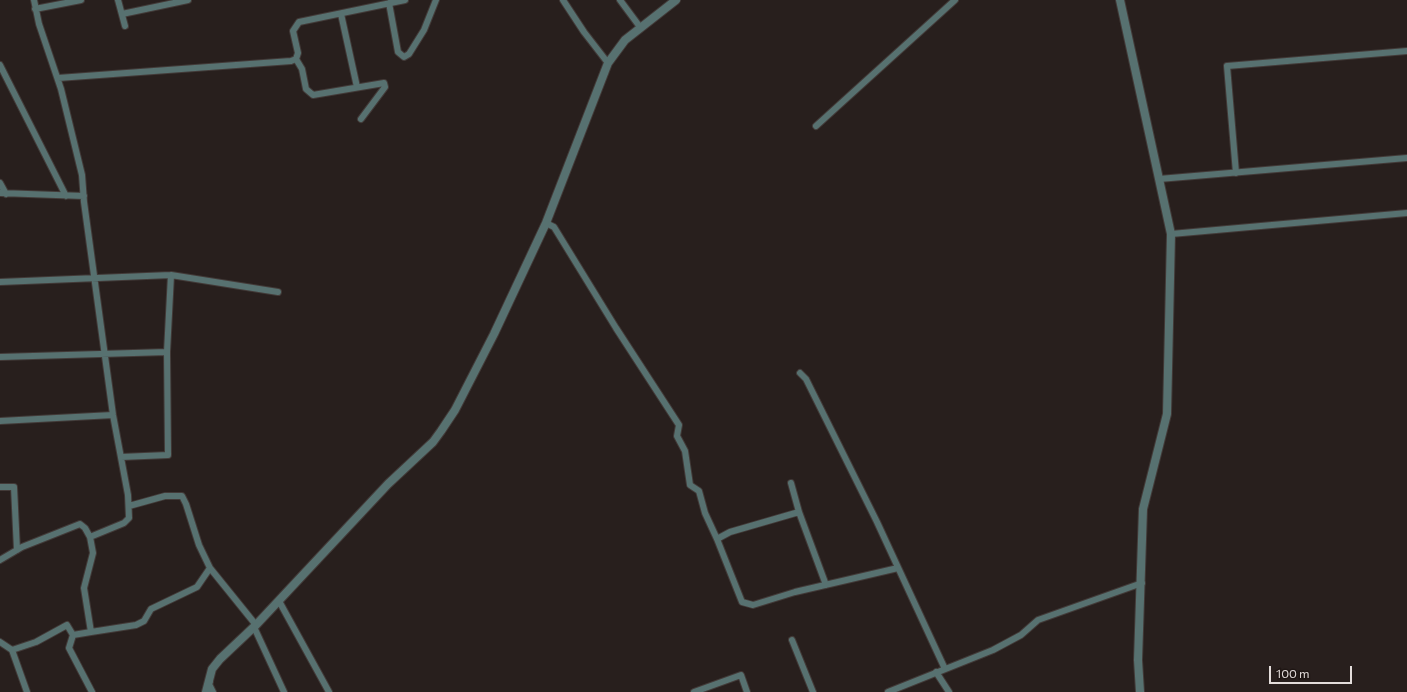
<!DOCTYPE html>
<html>
<head>
<meta charset="utf-8">
<style>
  body { margin:0 }
  #map { position:relative; width:1407px; height:692px; overflow:hidden; background:#281f1d; font-family:Commissioner,sans-serif }
  canvas { display:block }
  .scale { position:absolute; left:1269px; top:666px; width:83px; height:18px; box-sizing:border-box; border:2px solid #e4dddb; border-top:0; padding-left:5px; font-size:12px; line-height:14px; white-space:nowrap; color:#e4dddb; -webkit-text-stroke:3px #1f1614; paint-order:stroke }
</style>
</head>
<body>
<div id="map">
<canvas width="1407" height="692"></canvas>
<div class="scale">100 m</div>
</div>
<script>
const context = document.querySelector('canvas').getContext('2d');
context.lineJoin = 'round';
const shape = rows => new Path2D(rows.map(r => 'M' + r).join(''));
function stroke(path, color, width, dash) { context.strokeStyle = color; context.lineWidth = width; context.lineCap = dash ? 'butt' : 'round'; context.setLineDash(dash || []); context.stroke(path); }
const minor = shape([
  [34,0,39,24,61,89,82,175,84,202,113,415,128,495,129,518,124,523,90,537],
  [118,0,125,26],
  [563,0,584,32,608,63],
  [620,0,640,27],
  [389,3,398,52,404,57,409,54,424,30,436,0],
  [35,9,81,0],
  [122,14,188,0],
  [341,14,357,87],
  [296,59,302,69,306,89,313,95,384,83,385,87,361,119],
  [0,65,66,196],
  [58,78,291,61,296,59,298,53,293,31,299,22,405,0],
  [816,126,955,0],
  [1236,173,1227,66,1407,51],
  [1159,179,1407,158],
  [0,183,6,194],
  [0,193,84,196],
  [546,223,554,227,616,328,679,425,677,436,685,451,690,485,699,491,705,513,717,539,742,602,753,605,795,592,898,568],
  [1171,234,1407,213],
  [0,282,171,275,278,292],
  [0,357,167,352],
  [800,373,806,379,877,522,945,669],
  [0,421,113,415],
  [121,457,168,455,167,352,171,275],
  [791,483,799,512,826,585],
  [0,487,14,487,17,550],
  [129,506,165,496,182,496,186,504,199,545,210,568,256,625],
  [717,539,730,532,799,512],
  [0,560,22,547,80,524,85,528,90,537,93,553,84,588,91,632,73,635,69,648,92,692],
  [279,601,329,692],
  [254,627,284,692],
  [91,632,136,625,144,621,151,609,197,587,210,568],
  [792,640,813,692],
  [0,642,12,650,27,692],
  [12,650,36,642,67,625,73,635],
  [936,672,949,692],
  [210,681,209,684,213,692],
  [694,692,741,675,747,692],
  [888,692,993,650,1021,635,1038,620,1142,583]
]);
const tertiary = shape([
  [1120,0,1171,234,1167,414,1143,509,1138,660,1140,692],
  [206,692,212,669,220,659,256,625,388,484,433,442,441,431,455,410,494,334,546,223,608,63,625,40,676,0]
]);
stroke(minor, '#423a38', 8);
stroke(tertiary, '#423a38', 10);
stroke(minor, '#577170', 6);
stroke(tertiary, '#577170', 8);
</script>
</body>
</html>
